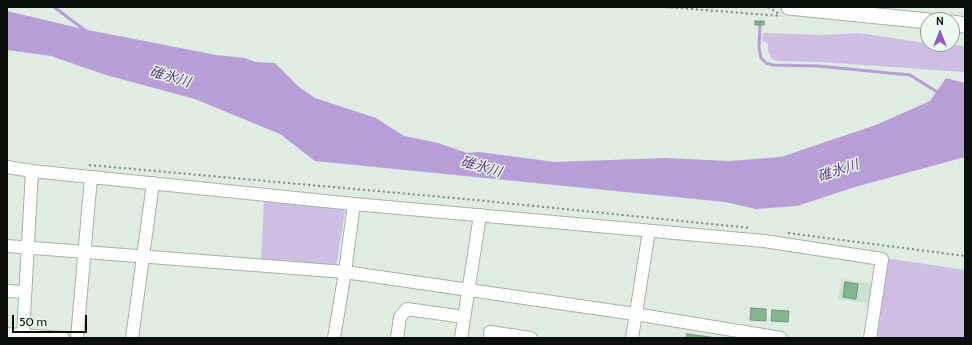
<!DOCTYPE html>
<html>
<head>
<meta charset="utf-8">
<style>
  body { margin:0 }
  #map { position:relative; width:972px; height:345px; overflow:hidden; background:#deece1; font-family:Cabin,sans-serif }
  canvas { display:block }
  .frame { position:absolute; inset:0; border:8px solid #0b100c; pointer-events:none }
  .north { position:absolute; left:920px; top:12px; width:40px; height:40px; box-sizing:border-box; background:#ebfaee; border:1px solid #919c94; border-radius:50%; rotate:0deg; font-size:11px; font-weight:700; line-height:16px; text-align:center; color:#0b100c }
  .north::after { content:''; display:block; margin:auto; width:14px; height:18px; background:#9357cd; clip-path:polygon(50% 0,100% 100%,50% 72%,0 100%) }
  .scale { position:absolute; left:12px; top:315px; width:75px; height:18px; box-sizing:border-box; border:2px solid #0b100c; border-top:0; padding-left:5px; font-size:12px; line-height:14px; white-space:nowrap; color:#0b100c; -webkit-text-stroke:3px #ebfaee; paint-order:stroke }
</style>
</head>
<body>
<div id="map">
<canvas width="972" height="345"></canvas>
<div class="frame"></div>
<div class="north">N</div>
<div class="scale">50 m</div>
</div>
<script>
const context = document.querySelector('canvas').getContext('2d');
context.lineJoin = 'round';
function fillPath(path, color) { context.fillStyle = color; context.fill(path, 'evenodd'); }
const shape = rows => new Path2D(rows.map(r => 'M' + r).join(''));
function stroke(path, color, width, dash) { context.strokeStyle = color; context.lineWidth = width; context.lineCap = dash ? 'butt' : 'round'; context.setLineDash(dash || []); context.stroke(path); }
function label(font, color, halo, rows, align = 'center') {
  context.font = font + ' Cabin,"Noto Sans JP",sans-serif'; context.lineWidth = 3; context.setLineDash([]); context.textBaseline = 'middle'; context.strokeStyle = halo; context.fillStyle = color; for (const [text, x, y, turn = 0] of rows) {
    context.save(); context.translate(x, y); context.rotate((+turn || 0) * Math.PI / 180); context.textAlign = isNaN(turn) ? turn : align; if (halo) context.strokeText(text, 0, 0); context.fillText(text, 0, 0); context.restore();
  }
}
fillPath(shape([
  [842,279,875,284,872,304,838,299]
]), '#cde1d1');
fillPath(shape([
  [763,33,825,35,859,33,939,45,952,45,965,46,965,72,819,62,779,61,772,59,768,51,768,44,762,40],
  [264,199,341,206,345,211,337,262,333,268,261,261],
  [885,258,965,270,965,338,874,338]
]), '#cebee3');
fillPath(shape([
  [7,11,83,29,216,55,245,58,255,62,275,63,299,87,315,98,376,118,404,136,438,143,467,153,479,152,555,162,665,158,729,161,781,157,876,125,930,101,946,78,965,83,965,157,855,187,797,206,756,209,725,202,315,161,280,134,195,99,106,75,51,56,7,50]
]), '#b79ed7');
stroke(shape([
  [54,7,86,31],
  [760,25,759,48,761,58,766,63,773,65,818,66,910,75,939,93]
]), '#b79ed7', 3);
const building = shape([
  [755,21,764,21,764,25,755,25,755,21],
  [845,282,858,284,856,299,843,297,845,282],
  [751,308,766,309,766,321,750,320,751,308],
  [772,310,789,311,788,322,771,321,772,310],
  [687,334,717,338,686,338,687,334]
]);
fillPath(building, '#80b88d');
stroke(building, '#7f8c82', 1);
const minor = shape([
  [7,167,32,171,354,204,764,241,882,259,870,338],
  [7,246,345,272,635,314,781,338],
  [7,291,25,292],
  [7,334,63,338],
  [23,335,32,171],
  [77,338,91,177],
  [132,338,153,183],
  [334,338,345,272,354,204],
  [397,338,400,317,407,309,464,317],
  [461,338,480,215],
  [490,338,490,332,531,338],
  [632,338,649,231]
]);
const tertiary = shape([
  [789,7,928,21],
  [952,23,965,25]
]);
stroke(minor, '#a4b2a7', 14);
stroke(tertiary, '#a4b2a7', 17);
stroke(shape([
  [666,7,781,16],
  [768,7,779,14],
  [89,165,476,200,750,228],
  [788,233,965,256]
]), '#7d877f', 2, [2, 3]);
stroke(minor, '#fff', 12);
stroke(tertiary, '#fff', 15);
label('italic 14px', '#613f85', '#ebfaee', [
  ["碓氷川",170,77,16],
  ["碓氷川",481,167,16],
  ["碓氷川",838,171,-18]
]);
</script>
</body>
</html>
